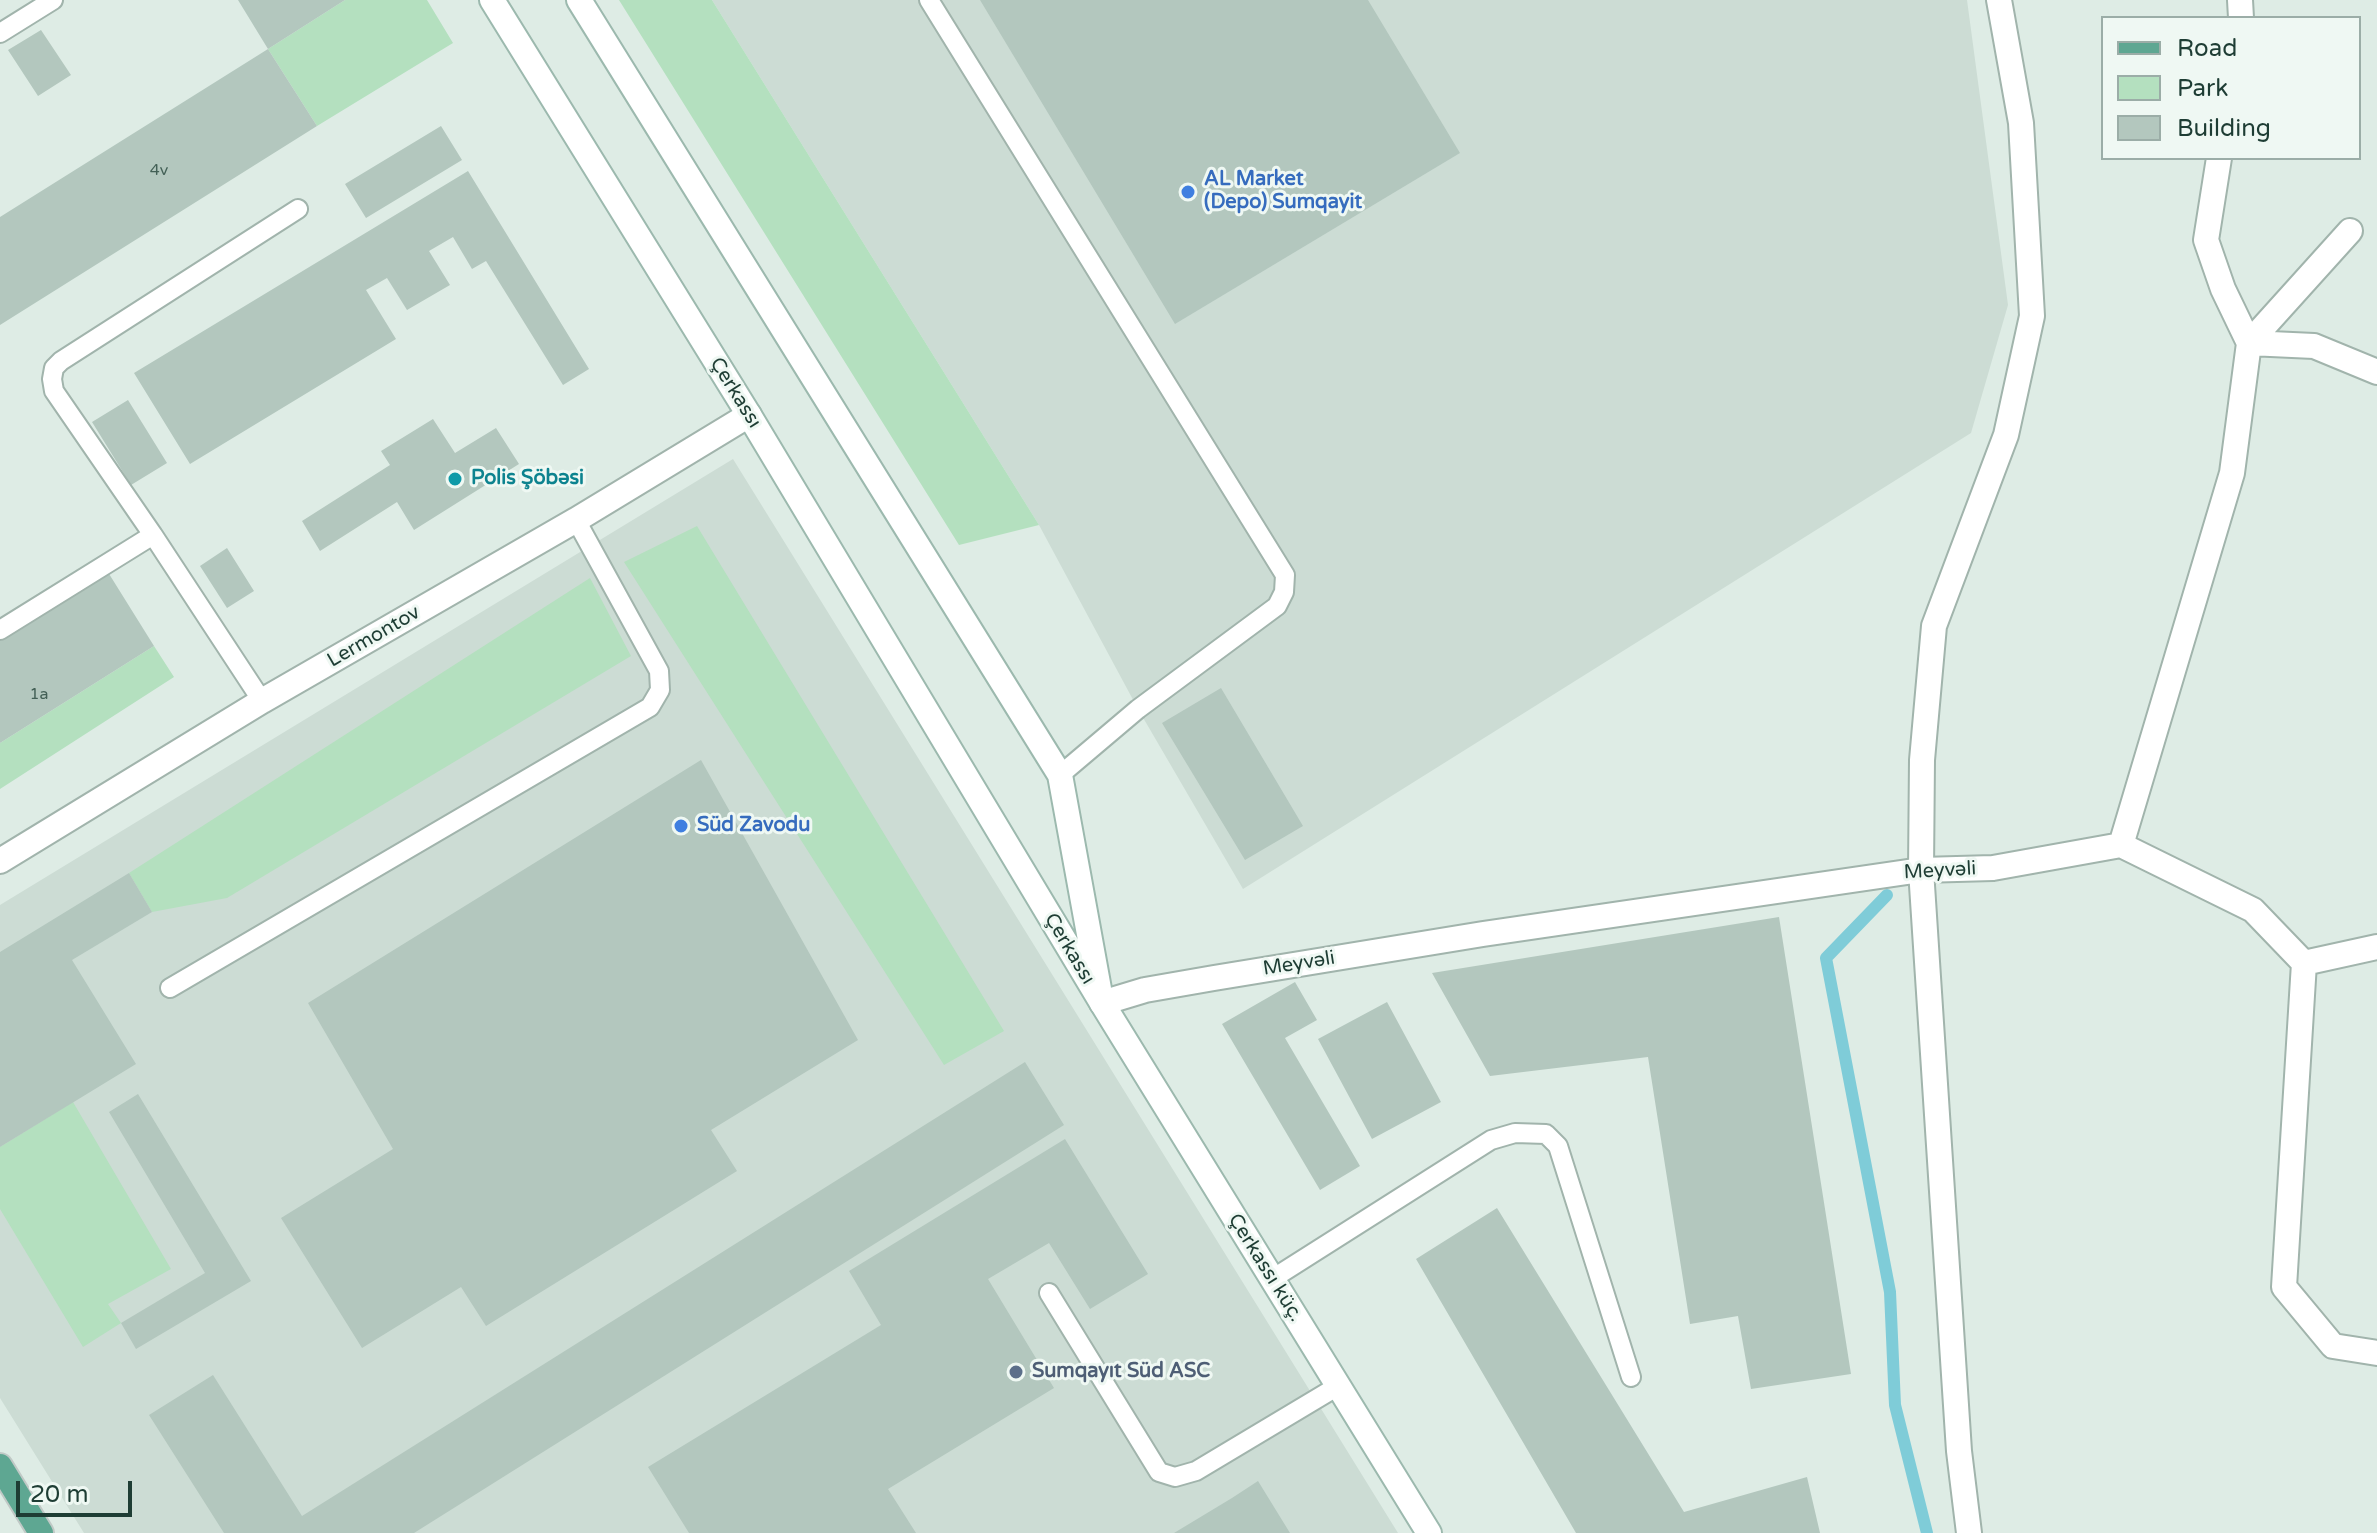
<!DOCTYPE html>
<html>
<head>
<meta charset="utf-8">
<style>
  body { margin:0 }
  #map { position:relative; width:2377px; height:1533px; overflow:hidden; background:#deece5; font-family:"Varela Round",sans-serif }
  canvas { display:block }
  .legend { position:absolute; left:2101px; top:16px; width:260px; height:144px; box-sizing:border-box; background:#eff8f3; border:2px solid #9bada7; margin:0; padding:10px 14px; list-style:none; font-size:24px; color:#1e3d34 }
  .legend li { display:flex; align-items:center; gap:16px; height:40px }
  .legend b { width:40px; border:2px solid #9bada7 }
  .scale { position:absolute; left:16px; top:1481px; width:116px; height:36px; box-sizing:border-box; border:4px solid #1e3d34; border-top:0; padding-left:10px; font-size:24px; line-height:28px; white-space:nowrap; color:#1e3d34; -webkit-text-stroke:6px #eff8f3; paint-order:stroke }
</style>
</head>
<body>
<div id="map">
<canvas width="2377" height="1533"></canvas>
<ul class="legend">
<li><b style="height:10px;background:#5ea792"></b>Road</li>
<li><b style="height:22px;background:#b4e0bf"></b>Park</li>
<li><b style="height:22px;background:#b3c7be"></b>Building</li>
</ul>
<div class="scale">20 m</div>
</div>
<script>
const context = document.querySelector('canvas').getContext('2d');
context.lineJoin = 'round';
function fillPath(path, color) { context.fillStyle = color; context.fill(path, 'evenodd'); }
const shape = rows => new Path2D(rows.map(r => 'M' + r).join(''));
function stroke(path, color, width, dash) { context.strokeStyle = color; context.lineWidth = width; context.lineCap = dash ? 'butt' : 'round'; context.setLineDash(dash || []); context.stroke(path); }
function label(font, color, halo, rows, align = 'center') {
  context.font = font + ' "Varela Round",sans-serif'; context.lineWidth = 6; context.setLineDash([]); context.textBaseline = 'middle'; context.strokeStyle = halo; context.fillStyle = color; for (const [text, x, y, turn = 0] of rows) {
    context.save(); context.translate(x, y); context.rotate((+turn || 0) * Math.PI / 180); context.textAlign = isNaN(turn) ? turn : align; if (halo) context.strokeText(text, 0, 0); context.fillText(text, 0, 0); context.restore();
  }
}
fillPath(shape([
  [712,0,1967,0,2008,305,1971,433,1243,889,1138,709,1039,525],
  [733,459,1398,1533,84,1533,0,1398,0,905]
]), '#ccdcd4');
fillPath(shape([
  [345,0,427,0,453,43,317,126,268,49],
  [619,0,712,0,1039,525,959,545],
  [697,526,1004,1031,944,1065,624,562],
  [590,578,631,656,227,898,152,912,129,873],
  [154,646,174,677,0,789,0,743],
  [73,1102,171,1269,108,1304,121,1323,83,1347,0,1209,0,1147]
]), '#b4e0bf');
stroke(shape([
  [1887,895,1826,958,1890,1292,1895,1405,1927,1533]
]), '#7fccd8', 12);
fillPath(shape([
  [238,0,345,0,268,49],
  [980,0,1368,0,1460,153,1175,324],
  [41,30,71,75,38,96,8,50],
  [268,49,317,126,0,325,0,217],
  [441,126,462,160,366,218,345,184],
  [468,171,589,369,563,385,486,261,472,269,453,237,429,251,450,285,407,310,387,278,366,290,396,339,190,464,134,373],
  [128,400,167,463,131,485,92,422],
  [433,419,455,453,496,428,519,464,414,530,397,502,320,551,302,521,390,465,381,451],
  [227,548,254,591,227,608,200,566],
  [106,569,154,646,0,743,0,635],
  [1221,688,1303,826,1245,860,1162,723],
  [701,760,858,1040,711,1130,737,1171,486,1326,461,1287,362,1348,281,1218,393,1149,308,1003],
  [129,873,152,912,72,960,136,1064,0,1147,0,952],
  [1779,917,1851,1374,1751,1389,1738,1316,1690,1324,1648,1057,1490,1076,1432,973],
  [1295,982,1317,1020,1285,1038,1360,1166,1320,1190,1222,1024],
  [1387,1002,1441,1102,1372,1139,1318,1039],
  [1025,1062,1064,1125,414,1533,224,1533,149,1415,213,1375,302,1516],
  [138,1094,251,1281,136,1349,121,1323,205,1273,109,1112],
  [1065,1139,1148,1274,1090,1309,1049,1243,988,1279,1054,1388,888,1489,916,1533,689,1533,648,1467,881,1325,849,1271],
  [1497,1208,1684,1512,1807,1477,1820,1533,1576,1533,1416,1259],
  [1258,1481,1290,1533,1174,1533,1232,1498]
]), '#b3c7be');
const lane = shape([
  [929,0,1285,575,1284,592,1277,606,1138,709,1060,775],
  [0,33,53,0],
  [153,535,54,391,52,379,54,368,61,361,298,209],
  [0,630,153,535,262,701],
  [170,988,650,707,660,690,659,671,576,520],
  [1272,1279,1491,1140,1515,1133,1546,1134,1558,1146,1631,1377],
  [1049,1293,1159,1472,1175,1477,1196,1471,1338,1386]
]);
const street = shape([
  [2240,0,2241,18],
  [2249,343,2350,231],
  [2249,343,2314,346,2377,372],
  [2121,845,2232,473,2249,343,2223,289,2206,240,2219,158],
  [0,861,262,701,576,520,749,415],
  [2304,963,2377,947],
  [1102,1003,1145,990,1214,978,1483,934,1921,870,1993,868,2121,845,2253,910,2304,963,2284,1287,2333,1346,2377,1353],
  [1969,1533,1959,1451,1921,870,1922,760,1934,626,2006,435,2032,316,2021,123,1999,0]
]);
const secondary = shape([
  [492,0,749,415,1102,1003,1429,1533],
  [579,0,1060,775,1099,989]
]);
const primary = shape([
  [0,1466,41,1533]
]);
stroke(lane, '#a1b4ac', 22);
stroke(street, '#a1b4ac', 28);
stroke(secondary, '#9cb9ae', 28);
stroke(primary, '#c0c9c6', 28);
stroke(lane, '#fff', 18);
stroke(street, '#fff', 24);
stroke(secondary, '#fff', 24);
stroke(primary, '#5ea792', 24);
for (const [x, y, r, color] of [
  [1188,192,8,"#3f7fe0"],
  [455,479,8,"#0f9aa8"],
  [681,826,8,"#3f7fe0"],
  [1016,1372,8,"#5c6f8a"]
]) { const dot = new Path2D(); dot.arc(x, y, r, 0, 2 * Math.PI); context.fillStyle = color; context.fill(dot); stroke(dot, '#eff8f3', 3); }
label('16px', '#436056', null, [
  ["4v",159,171],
  ["1a",39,695]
]);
label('bold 20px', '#366cbe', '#eff8f3', [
  ["AL Market",1204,180],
  ["(Depo) Sumqayit",1204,203],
  ["Süd Zavodu",697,826]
], 'left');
label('20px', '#1e3d34', '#eff8f3', [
  ["Çerkassı",735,393,58],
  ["Lermontov",374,637,-30],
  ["Meyvəli",1940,871,-3],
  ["Çerkassı",1069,949,59],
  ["Meyvəli",1299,964,-9],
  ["Çerkassı küç.",1265,1268,58]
]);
label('bold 20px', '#0d838f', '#eff8f3', [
  ["Polis Şöbəsi",471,479]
], 'left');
label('bold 20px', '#4e5e75', '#eff8f3', [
  ["Sumqayıt Süd ASC",1032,1372]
], 'left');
</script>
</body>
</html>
